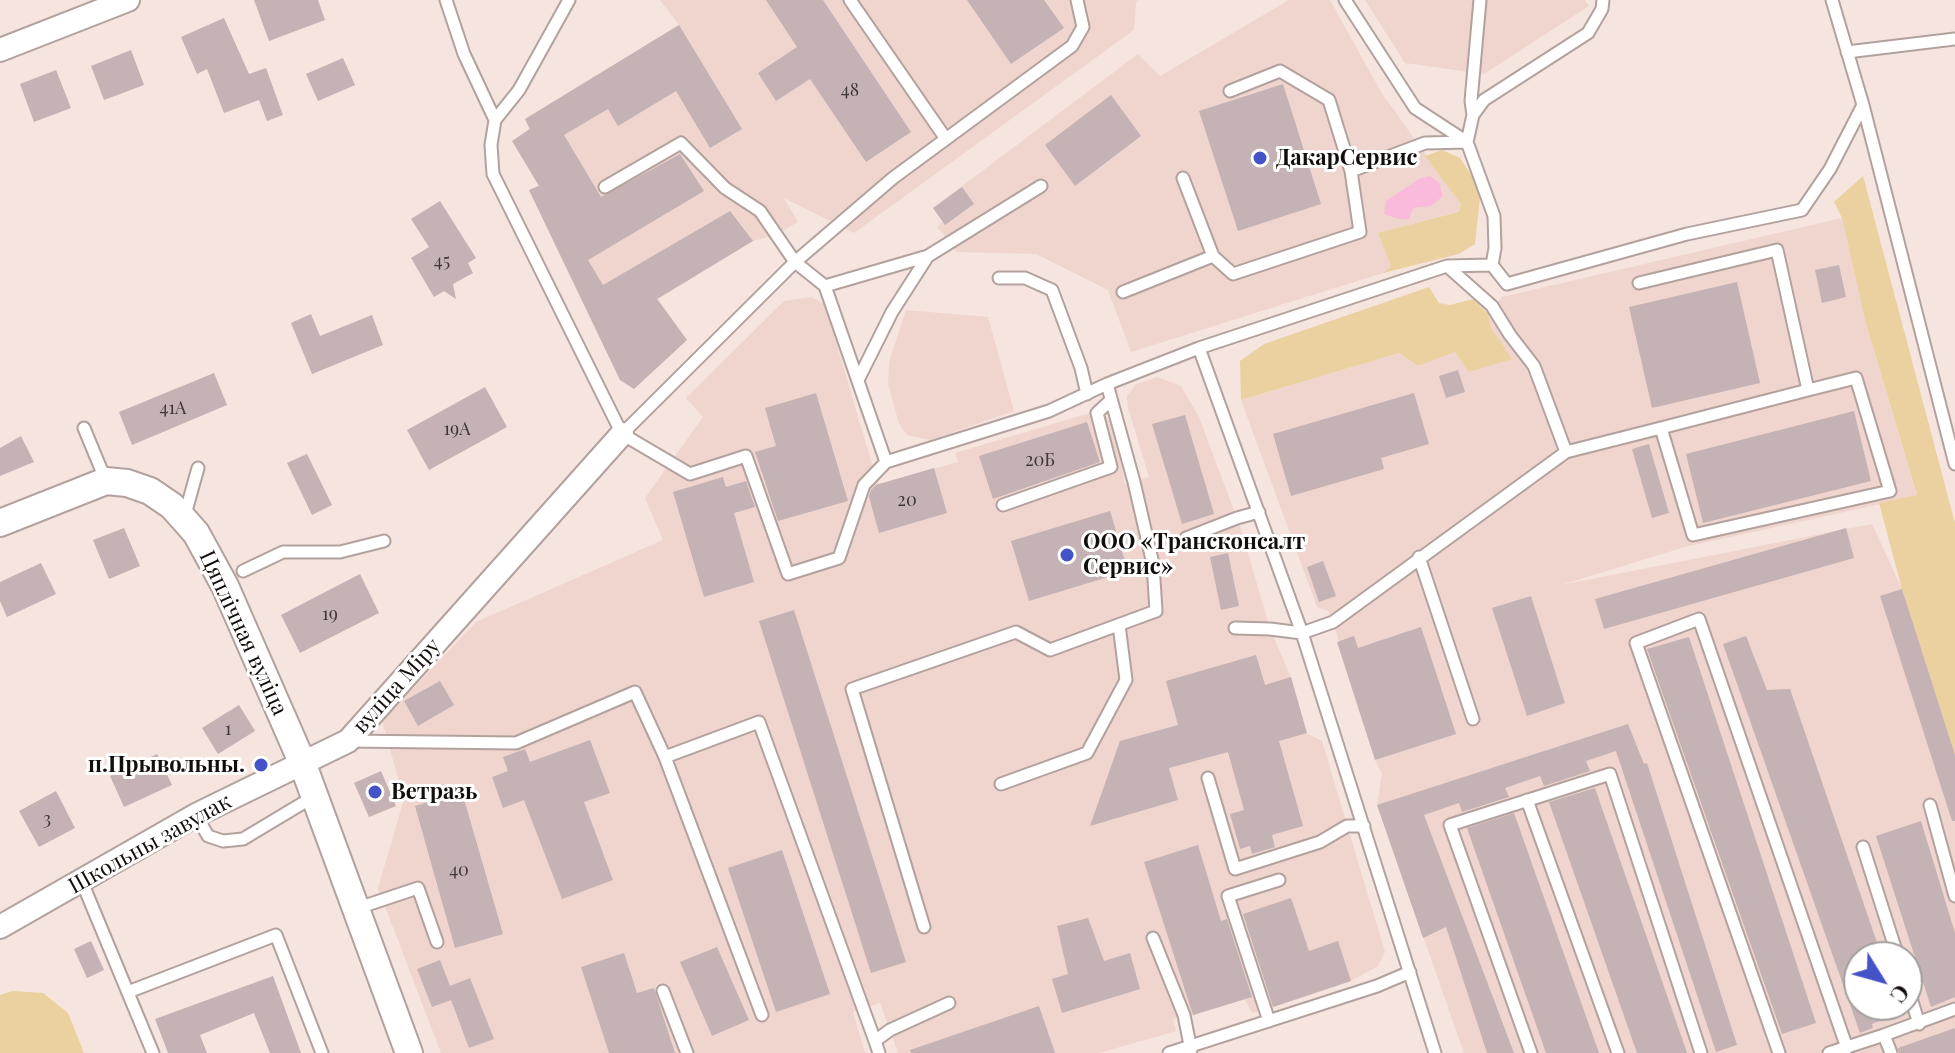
<!DOCTYPE html>
<html>
<head>
<meta charset="utf-8">
<style>
  body { margin:0 }
  #map { position:relative; width:1955px; height:1053px; overflow:hidden; background:#f6e4df; font-family:"Playfair Display",serif }
  canvas { display:block }
  .north { position:absolute; left:1843px; top:941px; width:80px; height:80px; box-sizing:border-box; background:#fff; border:2px solid #a19f9e; border-radius:50%; rotate:127deg; font-size:22px; font-weight:700; line-height:32px; text-align:center; color:#130e0c }
  .north::after { content:''; display:block; margin:auto; width:28px; height:36px; background:#4553c8; clip-path:polygon(50% 0,100% 100%,50% 72%,0 100%) }
</style>
</head>
<body>
<div id="map">
<canvas width="1955" height="1053"></canvas>
<div class="north">С</div>
</div>
<script>
const context = document.querySelector('canvas').getContext('2d');
context.lineJoin = 'round';
function fillPath(path, color) { context.fillStyle = color; context.fill(path, 'evenodd'); }
const shape = rows => new Path2D(rows.map(r => 'M' + r).join(''));
function stroke(path, color, width, dash) { context.strokeStyle = color; context.lineWidth = width; context.lineCap = dash ? 'butt' : 'round'; context.setLineDash(dash || []); context.stroke(path); }
function label(font, color, halo, rows, align = 'center') {
  context.font = font + ' "Playfair Display",serif'; context.lineWidth = 6; context.setLineDash([]); context.textBaseline = 'middle'; context.strokeStyle = halo; context.fillStyle = color; for (const [text, x, y, turn = 0] of rows) {
    context.save(); context.translate(x, y); context.rotate((+turn || 0) * Math.PI / 180); context.textAlign = isNaN(turn) ? turn : align; if (halo) context.strokeText(text, 0, 0); context.fillText(text, 0, 0); context.restore();
  }
}
fillPath(shape([
  [660,0,1138,0,1136,2,1134,30,854,233,784,198,798,222,775,235,753,241,658,299,687,340,634,389,620,380,529,190,539,185,512,141,529,129,525,119,679,25],
  [1289,0,1330,0,1381,92,1461,204,1457,212,1379,233,1391,266,1383,273,1131,352,1108,290,1036,254,957,252,937,227,943,221,933,208,1138,54,1160,76],
  [1365,0,1585,0,1589,6,1484,74,1405,63],
  [1842,218,1865,320,1917,496,1685,547,1561,585,1872,524,1902,589,1955,744,1955,1053,1464,1053,1377,805,1382,774,1375,760,1333,622,1328,611,1317,607,1241,400,1399,353,1418,366,1492,332,1488,314,1502,297],
  [1859,957,1907,957,1907,1005,1859,1005],
  [812,297,825,305,878,484,958,462,955,453,1093,412,1105,415,1114,427,1125,484,1149,477,1128,408,1127,396,1135,385,1157,377,1181,386,1199,417,1241,529,1270,629,1291,677,1306,733,1322,741,1385,952,1378,966,1351,981,1271,1008,1252,1013,1245,999,1192,1016,1184,1015,1173,1019,1176,1031,1099,1053,898,1053,880,1003,853,1012,865,1053,441,1053,378,888,404,799,382,721,476,622,663,540,645,498,703,417,686,398,784,301],
  [906,310,988,317,1014,411,931,440,907,435,899,424,888,383,889,362]
]), '#f0d5ce');
fillPath(shape([
  [1442,150,1460,158,1473,178,1480,198,1475,244,1459,254,1383,273,1391,266,1378,233,1458,212,1461,204,1425,156],
  [1863,176,1955,523,1955,755,1902,589,1879,503,1917,495,1865,320,1842,218,1834,202],
  [1429,287,1439,303,1450,305,1473,299,1488,314,1491,328,1512,359,1469,372,1455,352,1418,366,1399,353,1241,400,1240,361,1264,344],
  [13,991,43,993,68,1013,84,1053,0,1053,0,995]
]), '#ebd19f');
fillPath(shape([
  [1430,176,1439,183,1443,196,1431,206,1413,208,1409,219,1399,219,1384,214,1386,201,1419,179]
]), '#f9badc');
fillPath(shape([
  [254,0,318,0,325,20,269,41],
  [766,0,823,0,911,132,866,162,810,79,776,101,758,73,797,47],
  [967,0,1044,0,1064,28,1011,64],
  [224,18,249,74,266,68,283,115,267,121,259,100,224,113,207,69,197,74,181,37],
  [679,25,742,129,710,148,676,91,618,126,608,109,564,135,601,197,680,154,704,191,588,260,603,285,730,211,753,241,657,299,687,340,634,389,620,380,529,190,539,186,512,141,530,129,525,119],
  [131,50,144,85,104,100,91,66],
  [343,58,355,85,318,101,306,74],
  [56,70,71,108,34,122,20,84],
  [1283,84,1321,204,1238,231,1199,111],
  [1111,95,1141,136,1075,186,1045,145],
  [962,187,974,204,945,225,933,208],
  [440,201,476,258,468,263,473,273,453,284,456,299,444,291,434,297,411,258,429,247,411,219],
  [1839,265,1846,297,1822,303,1815,270],
  [1737,282,1760,383,1652,408,1629,307],
  [311,314,320,336,372,315,383,345,312,374,291,323],
  [1458,370,1465,392,1446,398,1439,376],
  [214,373,227,405,132,445,119,412],
  [485,387,507,427,429,470,407,430],
  [816,393,848,501,778,521,755,452,776,446,765,408],
  [1414,393,1429,444,1381,458,1384,469,1291,496,1273,434],
  [1854,411,1871,481,1703,523,1686,454],
  [1185,415,1214,514,1182,524,1152,424],
  [1087,422,1100,462,993,499,979,456],
  [21,436,34,462,0,476,0,448],
  [1649,444,1669,513,1652,518,1632,449],
  [307,454,332,505,312,515,287,463],
  [934,468,947,513,879,533,869,497,871,490,876,485],
  [723,477,726,487,746,481,755,507,734,513,754,582,704,597,673,492],
  [1110,511,1128,571,1029,601,1011,541],
  [124,528,140,566,109,579,93,540],
  [1846,528,1854,558,1604,629,1595,599],
  [1228,553,1239,606,1221,610,1210,557],
  [1323,561,1336,596,1319,602,1307,567],
  [41,563,56,594,7,617,0,601,0,582],
  [360,574,379,613,300,653,281,615],
  [1902,589,1955,755,1955,821,1952,821,1880,596],
  [1531,596,1565,703,1527,716,1492,608],
  [794,610,906,962,871,973,759,621],
  [1421,627,1456,734,1375,760,1337,642,1354,636,1358,648],
  [1746,636,1767,690,1790,689,1882,957,1859,957,1859,1005,1904,1005,1906,1011,1872,1024,1873,1028,1860,1033,1723,644],
  [1689,637,1816,1023,1782,1034,1647,649],
  [1256,655,1265,685,1291,677,1307,733,1279,741,1303,826,1272,835,1275,847,1252,854,1250,846,1240,849,1230,814,1244,810,1228,752,1169,768,1178,800,1090,826,1120,741,1178,725,1166,681],
  [440,681,454,705,418,726,404,701],
  [239,705,255,731,218,754,202,728],
  [1628,724,1644,764,1647,763,1737,1045,1716,1052,1616,751,1586,761,1590,771,1544,786,1540,776,1505,788,1509,797,1462,812,1459,803,1424,815,1514,1053,1487,1053,1446,927,1423,938,1377,805],
  [590,740,610,793,584,802,613,880,562,899,524,800,503,808,492,777,508,771,503,757,525,749,530,762],
  [157,754,172,785,124,807,110,776],
  [381,771,396,806,369,817,354,783],
  [1595,788,1687,1053,1637,1053,1549,802],
  [56,791,75,828,39,847,19,811],
  [462,792,503,934,455,948,415,806],
  [1514,813,1599,1053,1546,1053,1467,828],
  [1921,821,1955,933,1955,997,1931,1007,1876,836],
  [1198,845,1221,921,1227,919,1252,997,1193,1015,1144,862],
  [782,850,830,994,776,1012,728,868],
  [1291,898,1309,951,1338,941,1351,981,1273,1007,1243,914],
  [1088,918,1104,961,1130,953,1140,989,1062,1013,1052,979,1068,974,1057,926],
  [91,941,104,970,87,978,74,949],
  [717,947,749,1020,712,1036,680,962],
  [624,953,637,993,654,988,675,1053,609,1053,581,967],
  [440,960,450,986,470,978,494,1039,469,1048,451,1000,432,1007,417,969],
  [273,976,301,1053,270,1053,254,1013,200,1035,207,1053,168,1053,155,1019],
  [1039,1006,1055,1053,911,1053,910,1050],
  [1955,1028,1955,1053,1899,1053,1898,1048]
]), '#c4b2b4');
const service = shape([
  [446,0,464,54,495,120],
  [569,0,519,90,495,120,491,145,493,174,622,434,690,474,746,456,788,574,839,558,864,485,886,462,1049,411,1107,384,1199,348,1447,266,1492,265,1495,248,1494,216,1467,142,1473,115,1484,100,1588,33,1602,9,1603,0],
  [850,0,946,139],
  [1345,0,1415,108,1467,142],
  [1832,0,1863,105,1955,464],
  [1847,52,1955,39],
  [1230,91,1280,71,1329,100,1351,171],
  [1473,115,1471,101,1480,0],
  [1183,178,1213,256],
  [605,187,681,143,725,188,760,211,795,262,825,286,928,256,1041,186],
  [1492,265,1507,284,1687,234,1802,210,1830,169,1863,105],
  [1447,266,1492,306,1510,335,1534,366,1566,452,1661,428,1808,390,1856,378,1890,491,1693,535,1661,428],
  [999,278,1025,278,1052,290,1081,368,1087,394],
  [1639,283,1777,250,1808,390],
  [825,286,886,462],
  [1123,292,1213,256,1233,274,1360,232,1351,171,1425,143,1467,142],
  [1199,348,1302,633,1435,1053],
  [858,380,892,312,928,256],
  [84,428,106,481],
  [622,434,795,262,893,178,1072,46,1083,27,1077,0],
  [1003,505,1111,467,1097,413,1111,400],
  [184,518,198,468],
  [1186,538,1237,518,1259,512],
  [1419,557,1473,719],
  [243,571,283,552,340,552,384,541],
  [1235,628,1270,629,1302,633,1333,622,1566,452],
  [348,741,516,743,635,692,665,757],
  [1208,778,1235,869,1320,842,1347,826,1364,826],
  [1001,784,1087,753,1126,680,1119,625],
  [1527,800,1618,1053],
  [1930,805,1955,896],
  [196,815,208,836,223,841,243,839,313,797],
  [1863,847,1898,957],
  [82,882,153,1053],
  [355,909,418,888,437,942],
  [924,927,852,689,1016,632,1050,650,1156,611,1153,564,1134,482,1107,384],
  [1153,938,1184,1015,1191,1050],
  [1907,985,1919,1024],
  [663,991,687,1053],
  [128,992,276,935,322,1053],
  [762,1015,665,757,759,722,875,1041],
  [1269,1021,1228,896,1279,880],
  [1884,1035,1955,1009],
  [879,1053,875,1041,890,1030,949,1003],
  [1169,1053,1377,986,1410,972],
  [1531,1053,1450,825,1610,774,1701,1053],
  [1779,1053,1636,643,1699,619,1847,1048],
  [1829,1053,1884,1035,1891,1053]
]);
const minor = shape([
  [0,50,128,0],
  [0,927,196,815,348,741,622,434]
]);
const tertiary = shape([
  [0,523,106,481,127,483,150,491,172,506,196,533,225,586,302,762,409,1053]
]);
stroke(service, '#b2a19d', 15);
stroke(minor, '#b2a19d', 26);
stroke(tertiary, '#b2a19d', 30);
stroke(service, '#fff', 11);
stroke(minor, '#fff', 22);
stroke(tertiary, '#fff', 26);
for (const [x, y, r, color] of [
  [1260,158,8,"#4553c8"],
  [1067,555,8,"#4553c8"],
  [261,765,8,"#4553c8"],
  [375,792,8,"#4553c8"]
]) { const dot = new Path2D(); dot.arc(x, y, r, 0, 2 * Math.PI); context.fillStyle = color; context.fill(dot); stroke(dot, '#fff', 3); }
label('18px', '#3f3736', null, [
  ["48",850,90],
  ["45",442,261],
  ["41А",173,408],
  ["19А",457,429],
  ["20Б",1040,460],
  ["20",907,500],
  ["19",330,614],
  ["1",228,729],
  ["3",47,819],
  ["40",459,870]
]);
label('bold 22px', '#130e0c', '#fff', [
  ["ДакарСервис",1276,158],
  ["ООО «Трансконсалт",1083,542],
  ["Сервис»",1083,567],
  ["п.Прывольны.",245,765,"right"],
  ["Ветразь",391,792]
], 'left');
label('22px', '#130e0c', '#fff', [
  ["Цяплічная вуліца",243,633,65],
  ["вуліца Міру",397,686,-48],
  ["Школьны завулак",150,844,-29]
]);
</script>
</body>
</html>
